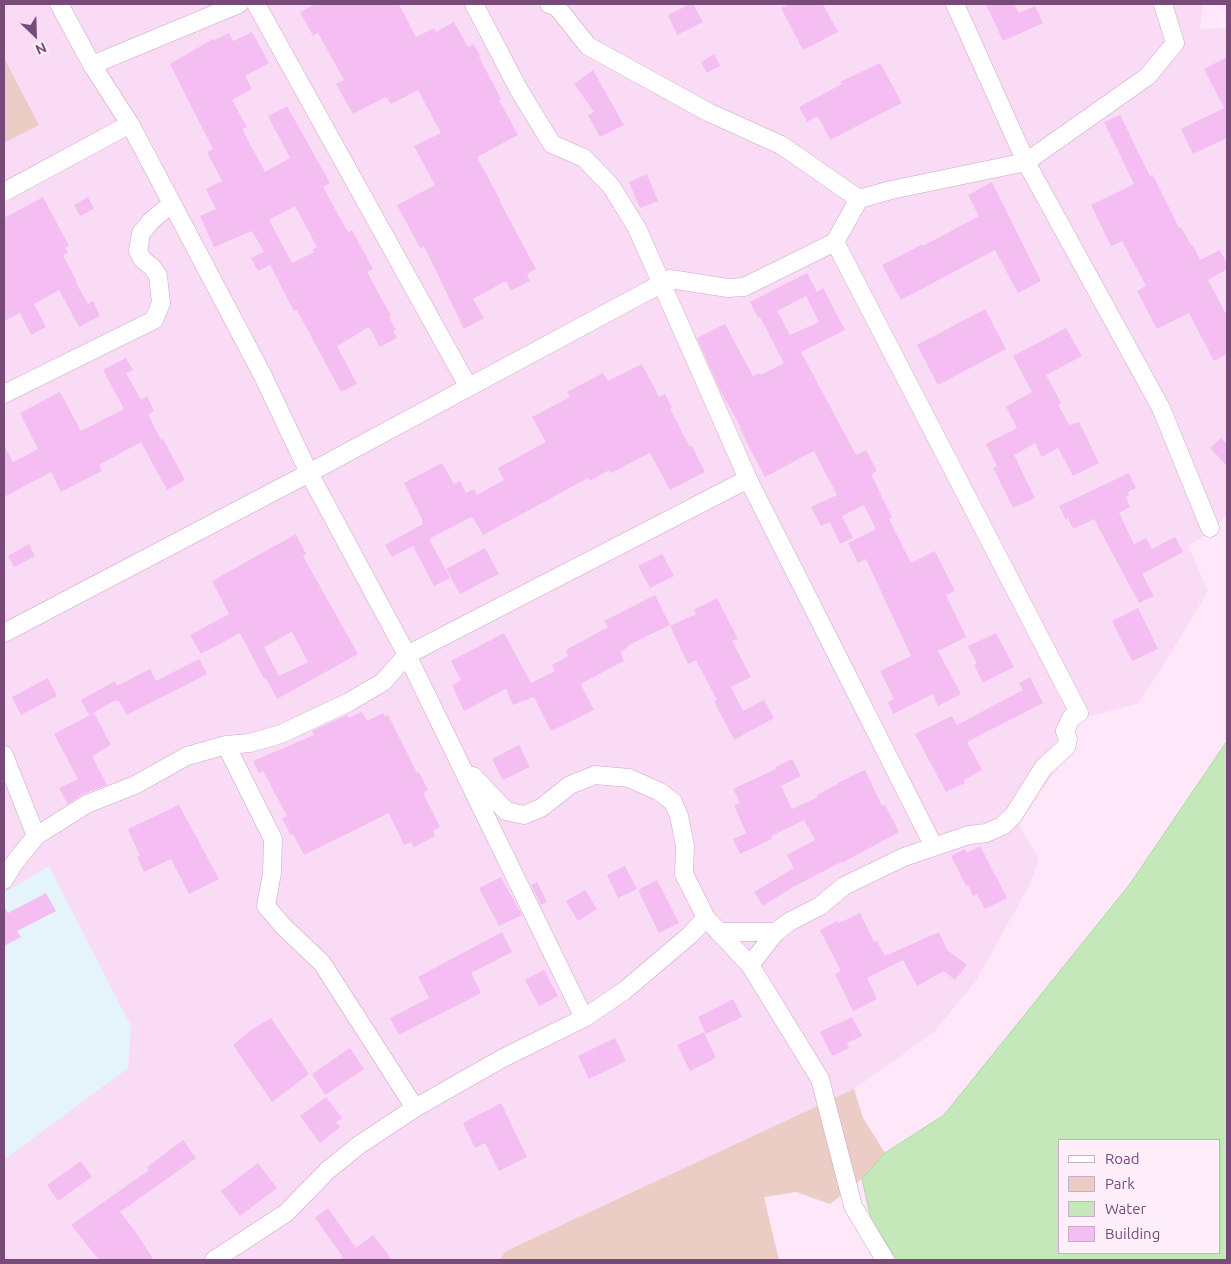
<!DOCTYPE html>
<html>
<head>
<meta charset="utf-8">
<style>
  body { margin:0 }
  #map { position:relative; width:1231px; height:1264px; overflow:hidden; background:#fde7f8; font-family:Ubuntu,sans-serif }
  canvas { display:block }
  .frame { position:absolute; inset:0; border:5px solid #774a79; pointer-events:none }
  .legend { position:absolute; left:1058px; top:1139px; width:162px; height:115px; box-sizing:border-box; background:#ffeffb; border:1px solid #c9adc7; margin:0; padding:6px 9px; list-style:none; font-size:15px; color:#774a79 }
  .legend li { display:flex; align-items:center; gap:10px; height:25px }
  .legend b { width:25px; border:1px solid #c9adc7 }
  .north { position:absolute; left:10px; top:10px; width:50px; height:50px; -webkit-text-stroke:4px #ffeffb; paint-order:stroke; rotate:156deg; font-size:14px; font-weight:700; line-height:20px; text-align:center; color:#774a79 }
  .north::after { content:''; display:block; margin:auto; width:18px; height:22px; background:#774a79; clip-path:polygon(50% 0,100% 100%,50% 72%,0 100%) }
</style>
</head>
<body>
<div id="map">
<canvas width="1231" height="1264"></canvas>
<div class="frame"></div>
<ul class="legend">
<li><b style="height:6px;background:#fff"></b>Road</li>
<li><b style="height:14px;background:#eccdc5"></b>Park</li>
<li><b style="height:14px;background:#c5e8ba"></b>Water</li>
<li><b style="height:14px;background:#f4bef3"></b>Building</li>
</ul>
<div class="north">N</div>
</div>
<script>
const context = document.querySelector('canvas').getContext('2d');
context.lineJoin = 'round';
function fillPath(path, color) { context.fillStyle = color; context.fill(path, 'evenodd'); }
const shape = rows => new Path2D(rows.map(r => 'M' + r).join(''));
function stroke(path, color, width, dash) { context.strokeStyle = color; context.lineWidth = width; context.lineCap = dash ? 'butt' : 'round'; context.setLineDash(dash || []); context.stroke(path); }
fillPath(shape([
  [4,4,1203,4,1200,29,1227,28,1227,513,1215,529,1188,546,1208,591,1158,674,1137,704,1078,719,1068,751,1019,825,1039,859,1029,886,975,982,934,1032,854,1089,507,1251,499,1260,4,1260]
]), '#fadbf5');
fillPath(shape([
  [49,866,131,1026,128,1068,4,1160,4,893]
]), '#e4f4fa');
fillPath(shape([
  [4,58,39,125,4,143],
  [854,1089,863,1118,885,1153,862,1179,830,1204,796,1192,764,1197,779,1260,499,1260,506,1251]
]), '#eccdc5');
const water = shape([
  [1227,741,1227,1260,897,1260,871,1219,862,1179,885,1153,944,1115,1130,884,1227,741],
  [1060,1140,1220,1140,1220,1253,1060,1253,1060,1140]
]);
fillPath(water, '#c5e8ba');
stroke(water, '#addaa0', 1);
fillPath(shape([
  [316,4,399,4,416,37,434,28,436,32,454,22,468,47,474,44,480,56,479,57,501,99,499,100,518,135,477,157,501,202,500,202,536,269,527,274,530,281,511,291,506,281,473,299,484,318,464,329,424,246,420,248,397,205,435,185,414,146,441,133,418,90,391,104,386,97,353,114,336,84,344,80,318,33,313,36,300,12],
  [690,4,693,4,703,22,677,35,668,15],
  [789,4,823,4,838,32,803,50,781,8],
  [986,4,1014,4,1019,13,1035,6,1043,23,1003,41],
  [252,32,269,63,245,76,252,89,232,100,247,127,242,129,265,172,290,158,268,116,287,106,330,183,323,187,348,232,352,230,373,269,367,272,391,316,389,317,396,330,393,331,397,338,380,347,369,327,337,346,357,384,341,392,297,310,294,311,270,265,258,271,251,258,264,252,252,231,214,247,200,216,216,209,206,189,222,181,207,152,213,149,170,64,213,39,214,40,229,33,233,41],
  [295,206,317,247,312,250,314,252,292,263,269,220],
  [714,54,720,66,707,73,701,62],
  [1227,57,1227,138,1193,154,1181,129,1224,108,1204,69],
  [880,63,902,103,830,140,818,116,807,122,799,107,842,84,840,82],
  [593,70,624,125,600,137,588,115,594,112,574,84],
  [1120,115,1150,176,1153,175,1179,228,1181,227,1191,245,1193,245,1200,260,1220,250,1227,264,1227,269,1208,280,1227,316,1227,354,1214,361,1189,313,1157,329,1137,291,1146,286,1122,241,1111,246,1091,205,1134,184,1104,122],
  [647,174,658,201,640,208,629,182],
  [992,182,1041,281,1018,293,995,250,901,300,882,265,923,244,923,246,979,216,968,195],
  [43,197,69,246,65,248,68,253,63,255,77,282,76,283,88,304,93,301,100,316,79,327,59,290,34,304,46,327,31,335,20,313,4,321,4,218],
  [88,197,94,209,80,216,74,205],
  [807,273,817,292,823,288,845,330,801,352,856,455,866,450,877,471,871,474,892,518,889,519,911,563,935,551,955,591,946,595,966,637,938,651,961,694,938,706,933,694,893,714,888,702,894,699,880,671,911,656,866,559,858,563,848,543,876,529,864,505,842,516,853,538,840,544,830,522,821,526,811,507,837,495,814,451,765,477,740,429,741,428,719,388,697,338,725,324,753,376,759,373,761,375,784,363,760,317,758,318,750,302],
  [806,296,819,322,790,335,777,311],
  [985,309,1006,349,938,385,917,345],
  [1066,328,1082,356,1046,375,1061,403,1058,404,1069,425,1079,422,1099,463,1073,476,1058,448,1042,457,1035,443,1014,455,1035,498,1013,508,993,468,997,466,986,444,1017,428,1006,407,1032,392,1013,356],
  [126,358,133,370,126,373,141,400,147,396,154,411,148,414,161,440,163,439,185,480,167,490,141,442,99,465,102,471,61,492,51,472,4,497,4,445,13,462,38,449,20,413,60,392,81,431,124,409,103,370],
  [642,364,659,397,665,394,672,408,670,409,690,447,692,446,705,472,670,490,650,453,611,473,609,470,590,481,588,478,483,535,473,518,472,519,471,517,429,539,450,578,434,586,413,546,392,557,385,545,423,524,422,522,423,521,404,483,442,463,454,484,460,481,466,493,474,489,477,495,504,480,498,468,546,442,532,417,570,397,567,392,603,373,608,381],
  [1221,438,1227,444,1227,466,1210,448],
  [1129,473,1136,488,1128,492,1129,496,1126,497,1130,507,1119,513,1134,544,1146,538,1152,549,1175,537,1183,552,1142,574,1154,596,1139,603,1094,519,1073,529,1068,518,1066,520,1059,506],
  [296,534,306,554,303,556,358,654,277,699,266,678,264,679,240,633,201,654,190,635,229,614,212,581],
  [292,632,308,662,279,676,264,647],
  [29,544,35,556,14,567,8,556],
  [485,548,499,574,460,594,446,569],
  [662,554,674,576,650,588,638,566],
  [655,595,670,625,627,646,628,647,620,652,624,661,582,683,581,685,594,710,551,731,534,697,513,705,506,689,464,711,452,685,461,680,451,661,504,633,531,683,555,671,552,665,568,656,566,650,608,627,604,621],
  [717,598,738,639,732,641,751,677,731,687,743,711,764,700,774,718,734,740,714,701,717,700,696,660,688,664,670,626,696,614,694,610],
  [1138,608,1158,649,1132,661,1112,621],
  [996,633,1014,667,983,683,974,665,977,664,968,646],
  [199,659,207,674,127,715,119,701,117,702,116,700,89,715,81,700,115,681,117,686,150,669,156,681],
  [1030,677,1043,703,967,742,982,770,964,780,965,783,946,792,915,734,952,716,957,725,1023,690,1019,683],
  [48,678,57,696,21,715,12,697],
  [362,712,367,721,383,713,385,717,388,715,417,773,419,772,428,790,423,793,440,827,433,831,435,836,414,847,411,842,404,845,389,813,304,855,293,834,291,835,282,819,287,816,263,771,259,773,253,761,314,735,312,731,347,715,349,718],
  [94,713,111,745,92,756,107,785,83,794,68,804,59,788,78,779,54,734],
  [519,745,530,767,503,780,492,759],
  [792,759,801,776,781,786,792,809,818,797,817,795,838,784,837,783,865,770,882,806,885,805,899,832,842,863,841,862,793,887,763,906,754,892,794,868,787,855,815,840,804,820,771,836,772,839,740,854,733,839,746,833,734,805,740,803,733,789,776,769,775,767],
  [179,805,219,879,189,894,171,859,144,872,137,857,140,856,128,829],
  [980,846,1007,898,985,909,977,894,973,896,968,885,966,886,951,856,965,849,967,853],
  [625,866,637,889,618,898,607,875],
  [501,877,522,915,499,926,479,888],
  [657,880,679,923,659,933,638,890],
  [537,882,547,902,541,905,531,885],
  [585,890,597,909,578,921,566,901],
  [46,893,56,911,17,931,21,937,4,946,4,906,8,913],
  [860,913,874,942,877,941,885,956,939,932,947,950,967,965,955,980,944,971,917,986,903,960,867,978,877,999,853,1011,835,974,841,971,820,930,837,921,839,923],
  [502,932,512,952,471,973,481,993,399,1035,390,1018,429,998,418,977],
  [544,970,558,996,539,1006,525,980],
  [733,999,742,1017,706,1034,698,1017],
  [852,1017,862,1036,847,1043,849,1048,832,1056,820,1032],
  [271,1018,309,1074,272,1102,233,1045,251,1030],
  [704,1032,716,1058,690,1071,677,1045],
  [615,1038,626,1061,589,1079,578,1056],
  [350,1048,364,1069,325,1095,312,1074],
  [326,1097,342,1118,336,1122,340,1127,320,1143,300,1116],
  [501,1103,527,1157,499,1171,485,1143,475,1148,463,1123],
  [183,1140,196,1158,120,1212,135,1231,154,1260,99,1260,71,1225,149,1170,147,1167],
  [81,1161,92,1177,58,1201,47,1185],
  [258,1163,277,1188,240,1216,221,1191],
  [328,1208,356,1248,373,1235,392,1260,339,1260,343,1257,315,1218]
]), '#f4bef3');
const minor = shape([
  [59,4,92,65,130,124,262,374,309,473,407,655,584,1018],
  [256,4,468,386],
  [474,4,519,90,552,144,584,158,611,186,637,228,748,479,934,847],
  [549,4,557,7,588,46,708,112,781,145,859,199],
  [955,4,1026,162,1161,408,1210,528],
  [92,65,239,4],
  [4,192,130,124],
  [4,394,154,320,161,303,158,276,152,267,143,260,138,251,141,233,151,221,171,204],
  [4,633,309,473,670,279,728,288,744,287,835,242,859,199,891,190,1026,162,1148,76,1175,43,1163,4],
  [226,745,273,839,272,873,266,906,284,927,322,963,415,1108],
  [4,755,36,836],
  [473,776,506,811,524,815,541,808,570,785,595,775,629,778,660,792,673,802,679,816,685,846,684,874,706,918,750,965,820,1079,853,1206,885,1260],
  [4,880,15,862,36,836,87,804,135,785,187,756,226,745,250,743,281,734,349,702,383,682,407,655,748,479],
  [718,932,776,932],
  [750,965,776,932,789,922,820,906,844,886,904,857,969,835,986,833,1002,826,1013,816,1043,768,1066,747,1068,739,1065,731,1071,718,1079,713,835,242],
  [214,1260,286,1213,328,1170,359,1145,415,1108,503,1058,584,1018,624,991,690,935,706,918]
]);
stroke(minor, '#cba7c9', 19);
stroke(minor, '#fff', 18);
</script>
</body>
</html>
